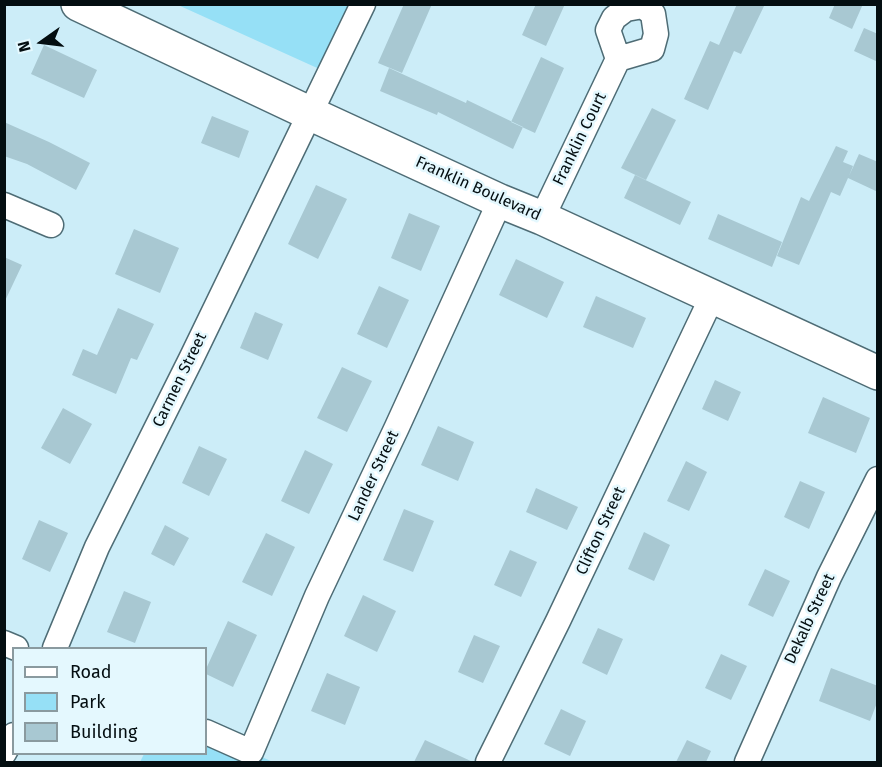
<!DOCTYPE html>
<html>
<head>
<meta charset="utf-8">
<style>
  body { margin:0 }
  #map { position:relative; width:882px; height:767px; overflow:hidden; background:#ccedf8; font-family:"Fira Sans",sans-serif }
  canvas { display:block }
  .frame { position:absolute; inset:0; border:6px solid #040e11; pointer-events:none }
  .legend { position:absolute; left:12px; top:647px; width:195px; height:108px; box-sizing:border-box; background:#e4f8fe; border:2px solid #8a9a9f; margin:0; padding:8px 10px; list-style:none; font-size:18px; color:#040e11 }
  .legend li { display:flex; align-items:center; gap:12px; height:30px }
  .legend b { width:30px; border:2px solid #8a9a9f }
  .north { position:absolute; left:12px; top:12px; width:60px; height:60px; -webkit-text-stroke:4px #e4f8fe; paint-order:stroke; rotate:256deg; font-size:16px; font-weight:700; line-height:24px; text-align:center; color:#040e11 }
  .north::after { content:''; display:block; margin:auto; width:21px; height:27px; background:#040e11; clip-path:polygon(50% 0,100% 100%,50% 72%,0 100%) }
</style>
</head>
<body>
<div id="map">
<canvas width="882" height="767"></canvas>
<div class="frame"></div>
<ul class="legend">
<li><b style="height:8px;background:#fff"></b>Road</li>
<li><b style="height:16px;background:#96e0f6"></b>Park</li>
<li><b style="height:16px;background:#a8c8d2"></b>Building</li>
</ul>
<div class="north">N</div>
</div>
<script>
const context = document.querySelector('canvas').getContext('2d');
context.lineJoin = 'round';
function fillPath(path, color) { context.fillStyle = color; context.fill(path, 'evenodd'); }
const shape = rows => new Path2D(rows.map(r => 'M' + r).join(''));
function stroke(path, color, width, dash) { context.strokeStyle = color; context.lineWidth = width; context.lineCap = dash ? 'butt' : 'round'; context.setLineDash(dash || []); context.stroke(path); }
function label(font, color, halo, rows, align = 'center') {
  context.font = font + ' "Fira Sans",sans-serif'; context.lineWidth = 5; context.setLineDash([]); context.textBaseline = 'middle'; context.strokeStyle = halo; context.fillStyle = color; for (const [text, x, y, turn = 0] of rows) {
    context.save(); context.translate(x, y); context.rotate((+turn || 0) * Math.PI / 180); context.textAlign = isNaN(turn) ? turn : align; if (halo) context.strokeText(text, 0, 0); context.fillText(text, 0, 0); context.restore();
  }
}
fillPath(shape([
  [178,5,359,5,326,72],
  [206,732,273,762,140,762,144,754,206,754]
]), '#96e0f6');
fillPath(shape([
  [404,4,432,4,402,73,378,63],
  [536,4,565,4,546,46,522,35],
  [737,4,765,4,741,54,734,51,708,110,684,99,710,41,719,45],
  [835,4,863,4,852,29,829,18],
  [864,28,878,34,878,62,854,51],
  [44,45,97,70,84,98,31,74],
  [541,57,564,68,535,133,511,122],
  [389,68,466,103,467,100,523,127,513,149,438,112,437,115,380,91],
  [652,108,676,120,646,180,621,168],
  [212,116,249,131,239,158,201,143],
  [4,122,49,142,90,163,76,190,27,164,4,156],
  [836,146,848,151,843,162,853,166,849,176,859,154,878,162,878,192,848,178,840,196,831,192,799,265,777,256,801,197,809,201],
  [635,175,691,202,680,225,624,198],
  [316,185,347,199,318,259,288,244],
  [409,213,440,226,421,271,391,258],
  [718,214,782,242,772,267,708,239],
  [134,229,179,248,160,293,115,274],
  [4,257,22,265,4,303],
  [516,259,564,282,547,318,499,295],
  [379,286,409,300,387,348,357,334],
  [596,296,646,318,633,348,583,327],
  [118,308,154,324,137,360,131,358,116,394,72,375,83,349,97,355],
  [255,312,283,324,268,360,240,348],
  [342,367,372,381,347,432,317,418],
  [715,380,741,392,728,421,702,409],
  [823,397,870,418,856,453,808,433],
  [63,408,92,424,70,464,41,448],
  [438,426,474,442,458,481,421,465],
  [199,446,227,459,209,496,182,483],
  [305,450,333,464,309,514,281,501],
  [686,461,707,472,689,511,667,501],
  [800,481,825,492,809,529,784,517],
  [536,488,578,507,567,530,526,512],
  [404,509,434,521,413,572,383,560],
  [39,520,68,533,50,572,22,559],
  [165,525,189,538,174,566,151,554],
  [644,532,670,545,654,581,628,569],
  [266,533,295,547,272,596,242,582],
  [510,550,537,562,521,597,494,585],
  [765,569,790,581,773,617,748,605],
  [124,591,151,602,135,643,107,632],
  [363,595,396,611,377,652,344,636],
  [228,621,257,635,233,687,206,674,206,669],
  [598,628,623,639,607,675,582,663],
  [474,635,500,646,483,683,458,672],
  [721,654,747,666,731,700,705,688],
  [831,668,878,686,878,700,870,721,819,701],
  [327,673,360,687,345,725,311,711],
  [561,709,586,721,570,756,544,744],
  [425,740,473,762,414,762],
  [687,740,711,751,706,762,676,762]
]), '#a8c8d2');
const street = shape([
  [643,6,653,14,656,34,652,49,618,59,608,30,614,18,626,9,643,6],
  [4,205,51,225],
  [542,218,618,59],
  [4,643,16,648],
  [55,648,97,547,191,359,363,4],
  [206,732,251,752,317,596,397,427,500,201],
  [4,753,14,735],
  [488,762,558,621,712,297],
  [747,762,829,577,878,479]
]);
const secondary = shape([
  [78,4,309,113,500,201,542,218,878,373]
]);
stroke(street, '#4e6c75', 27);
stroke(secondary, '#4e6c75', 36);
stroke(street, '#fff', 24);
stroke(secondary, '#fff', 33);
label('16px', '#040e11', '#e4f8fe', [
  ["Franklin Court",580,139,-64],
  ["Franklin Boulevard",478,189,24],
  ["Carmen Street",180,380,-64],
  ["Lander Street",374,476,-65],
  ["Clifton Street",601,531,-65],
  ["Dekalb Street",810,619,-65]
]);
</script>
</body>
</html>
